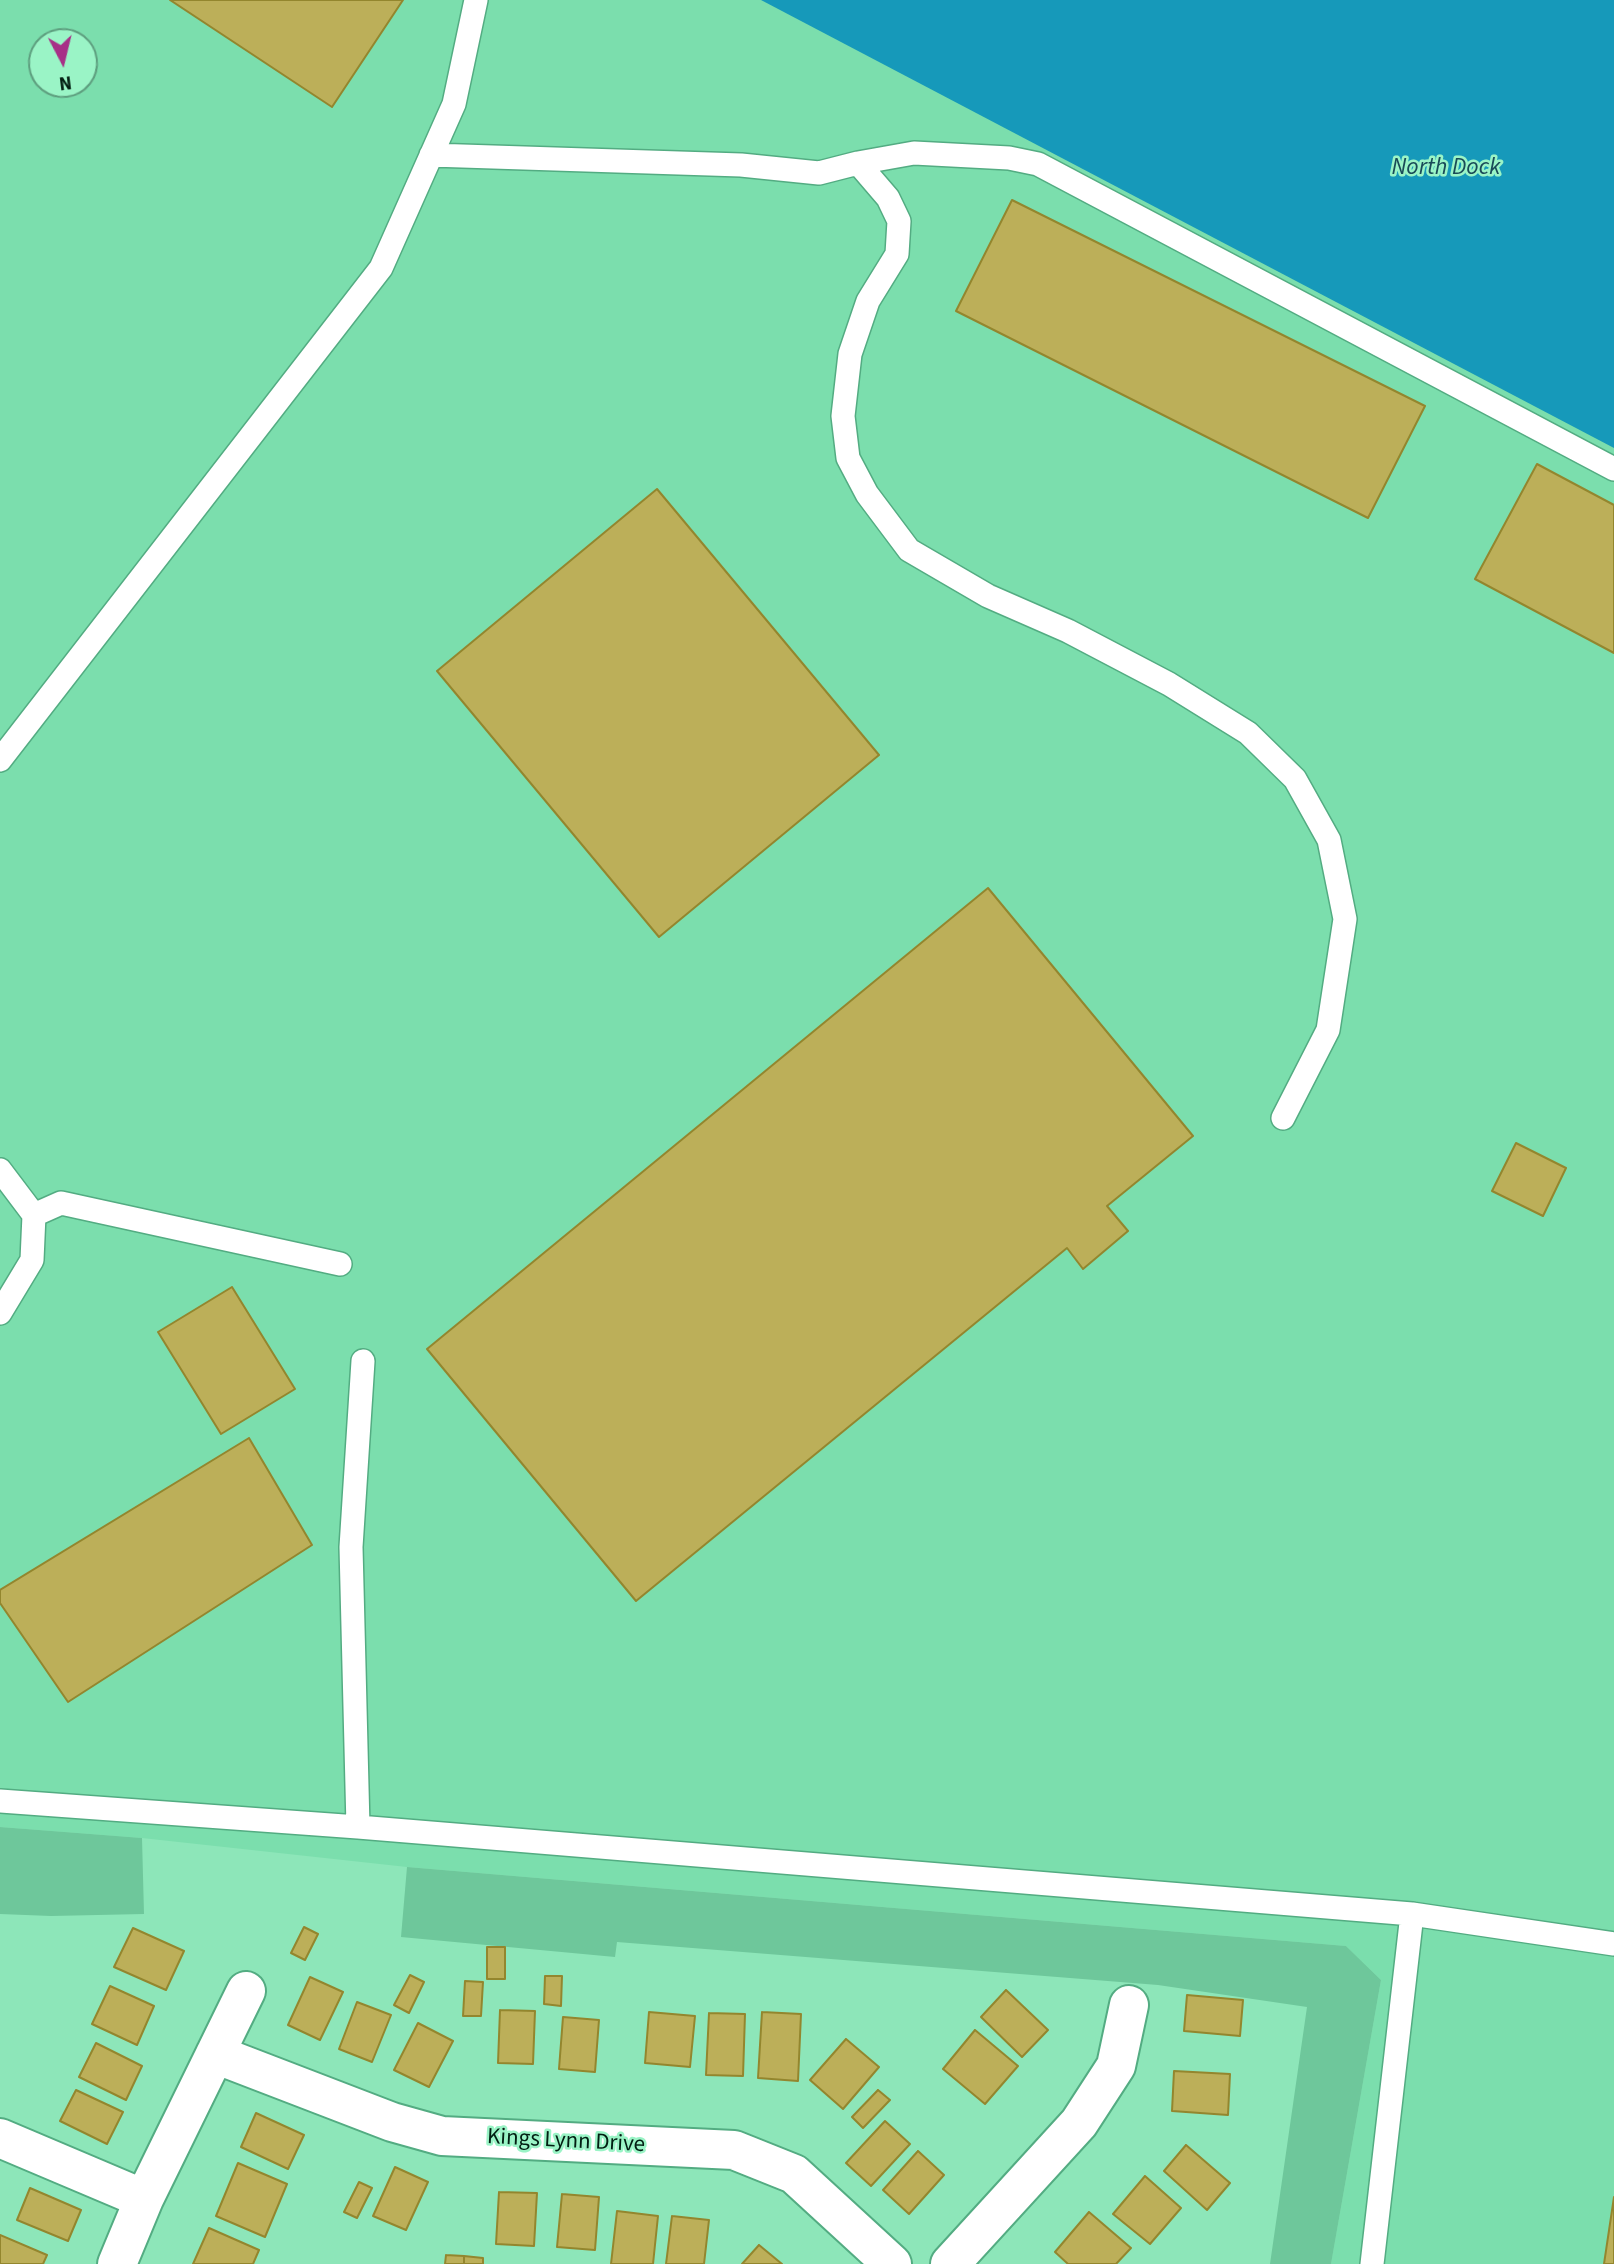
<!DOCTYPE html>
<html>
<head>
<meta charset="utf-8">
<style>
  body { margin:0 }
  #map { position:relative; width:1614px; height:2264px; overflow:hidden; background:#8de6b9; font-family:"Source Sans 3",sans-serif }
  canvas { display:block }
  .north { position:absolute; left:28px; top:28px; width:70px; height:70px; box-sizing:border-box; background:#9af4c6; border:2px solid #5d9e7e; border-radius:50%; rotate:173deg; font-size:19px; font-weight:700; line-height:28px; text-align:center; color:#021e12 }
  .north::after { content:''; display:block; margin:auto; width:24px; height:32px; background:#a73087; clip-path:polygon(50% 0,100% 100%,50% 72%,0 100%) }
</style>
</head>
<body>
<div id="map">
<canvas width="1614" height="2264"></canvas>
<div class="north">N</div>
</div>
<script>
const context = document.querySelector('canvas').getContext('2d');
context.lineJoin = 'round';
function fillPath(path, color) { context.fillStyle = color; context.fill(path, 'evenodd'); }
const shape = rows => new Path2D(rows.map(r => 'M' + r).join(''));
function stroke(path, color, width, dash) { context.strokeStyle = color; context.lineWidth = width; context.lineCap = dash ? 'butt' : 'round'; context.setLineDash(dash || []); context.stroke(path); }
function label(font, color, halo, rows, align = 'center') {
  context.font = font + ' "Source Sans 3",sans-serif'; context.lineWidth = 5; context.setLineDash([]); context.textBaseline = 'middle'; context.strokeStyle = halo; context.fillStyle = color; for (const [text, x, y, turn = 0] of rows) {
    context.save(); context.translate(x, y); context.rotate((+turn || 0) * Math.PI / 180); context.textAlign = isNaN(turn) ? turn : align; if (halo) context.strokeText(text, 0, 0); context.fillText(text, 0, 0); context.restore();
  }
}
fillPath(shape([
  [0,0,1614,0,1614,2264,1331,2264,1381,1980,1346,1946,407,1867,142,1838,0,1827],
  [42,42,84,42,84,84,42,84]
]), '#7bdead');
fillPath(shape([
  [0,1827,142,1838,144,1914,51,1916,0,1914],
  [407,1867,1346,1946,1381,1980,1331,2264,1270,2264,1307,2007,1158,1985,617,1942,615,1957,401,1937]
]), '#6ec79b');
fillPath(shape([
  [761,0,1614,0,1614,448]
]), '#1699ba');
const building = shape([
  [170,0,403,0,332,107,170,0],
  [1012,200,1425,406,1368,518,956,311,1012,200],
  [1537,464,1614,505,1614,653,1475,579,1537,464],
  [657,489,879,755,659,937,437,671,657,489],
  [988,888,1193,1136,1107,1206,1128,1231,1083,1269,1067,1248,636,1601,427,1349,988,888],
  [1516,1143,1566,1168,1543,1216,1492,1191,1516,1143],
  [232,1287,295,1389,221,1434,158,1332,232,1287],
  [249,1438,312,1545,68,1702,0,1603,0,1590,249,1438],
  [304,1927,318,1934,305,1960,291,1953,304,1927],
  [133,1928,184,1951,166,1990,114,1967,133,1928],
  [487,1947,505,1947,505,1979,487,1979,487,1947],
  [410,1975,424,1982,409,2013,394,2005,410,1975],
  [545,1976,562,1976,561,2006,544,2004,545,1976],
  [310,1977,343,1992,320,2040,288,2025,310,1977],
  [465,1981,483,1982,481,2016,463,2016,465,1981],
  [110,1986,154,2006,137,2045,92,2024,110,1986],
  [1006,1990,1048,2030,1022,2057,981,2017,1006,1990],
  [1187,1995,1243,2000,1240,2036,1184,2031,1187,1995],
  [357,2002,391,2015,372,2062,339,2049,357,2002],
  [500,2010,535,2011,533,2064,498,2063,500,2010],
  [649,2012,695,2016,690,2067,645,2063,649,2012],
  [762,2012,801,2014,798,2081,758,2078,762,2012],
  [709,2013,745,2014,743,2076,706,2075,709,2013],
  [563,2017,599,2020,595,2072,559,2069,563,2017],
  [418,2023,453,2041,429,2087,394,2070,418,2023],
  [975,2030,1018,2066,985,2104,943,2069,975,2030],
  [846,2039,879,2067,843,2109,810,2080,846,2039],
  [96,2043,142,2066,126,2100,79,2077,96,2043],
  [1174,2071,1230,2074,1228,2115,1172,2111,1174,2071],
  [76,2090,123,2112,107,2144,60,2121,76,2090],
  [878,2090,890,2100,863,2128,852,2117,878,2090],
  [256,2113,304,2135,288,2169,241,2147,256,2113],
  [885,2121,910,2144,871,2186,846,2163,885,2121],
  [1186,2145,1230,2183,1207,2210,1164,2171,1186,2145],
  [918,2151,944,2175,909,2214,883,2190,918,2151],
  [238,2163,287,2184,265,2237,216,2216,238,2163],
  [395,2167,428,2182,406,2230,373,2216,395,2167],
  [1145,2176,1181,2208,1150,2244,1113,2214,1145,2176],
  [359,2182,372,2188,357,2218,344,2212,359,2182],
  [30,2188,81,2210,68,2241,17,2220,30,2188],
  [499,2192,537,2193,534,2246,496,2244,499,2192],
  [562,2194,599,2197,595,2250,557,2247,562,2194],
  [1614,2197,1614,2264,1604,2264,1614,2197],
  [617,2211,658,2216,653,2264,611,2264,617,2211],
  [1089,2212,1131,2248,1116,2264,1068,2264,1055,2252,1089,2212],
  [672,2216,709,2220,704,2264,666,2264,672,2216],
  [209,2228,259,2250,253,2264,193,2264,209,2228],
  [0,2235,47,2255,43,2264,0,2264,0,2235],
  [759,2245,782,2264,742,2264,759,2245],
  [446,2255,464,2256,464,2264,445,2264,446,2255],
  [464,2256,483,2258,483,2264,464,2264,464,2256]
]);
fillPath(building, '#bcaf59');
stroke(building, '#93862e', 2);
const lane = shape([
  [431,155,741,165,819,173,858,163,914,153,1009,158,1038,164,1614,469],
  [858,163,888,198,899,221,897,254,868,301,850,354,843,416,848,458,867,494,909,550,988,596,1068,631,1169,684,1248,733,1295,779,1329,840,1345,919,1328,1030,1283,1118],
  [0,760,381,268,454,104,476,0],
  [0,1170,34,1215,32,1260,0,1313],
  [34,1215,61,1203,340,1264],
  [0,1801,358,1827,1412,1914,1614,1944],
  [358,1827,351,1547,363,1361],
  [1372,2264,1412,1914]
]);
const street = shape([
  [215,2054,392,2122,442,2136,734,2150,794,2174,892,2264],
  [0,2138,144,2199],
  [117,2264,144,2199,246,1991],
  [950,2264,1079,2123,1116,2066,1129,2005]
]);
stroke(lane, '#53ac82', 26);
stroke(street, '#53ac82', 42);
stroke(lane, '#fff', 23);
stroke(street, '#fff', 38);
label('23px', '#021e12', '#9af4c6', [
  ["Kings Lynn Drive",566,2142,3]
]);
label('italic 24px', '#194a58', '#9af4c6', [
  ["North Dock",1446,169]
]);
</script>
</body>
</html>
